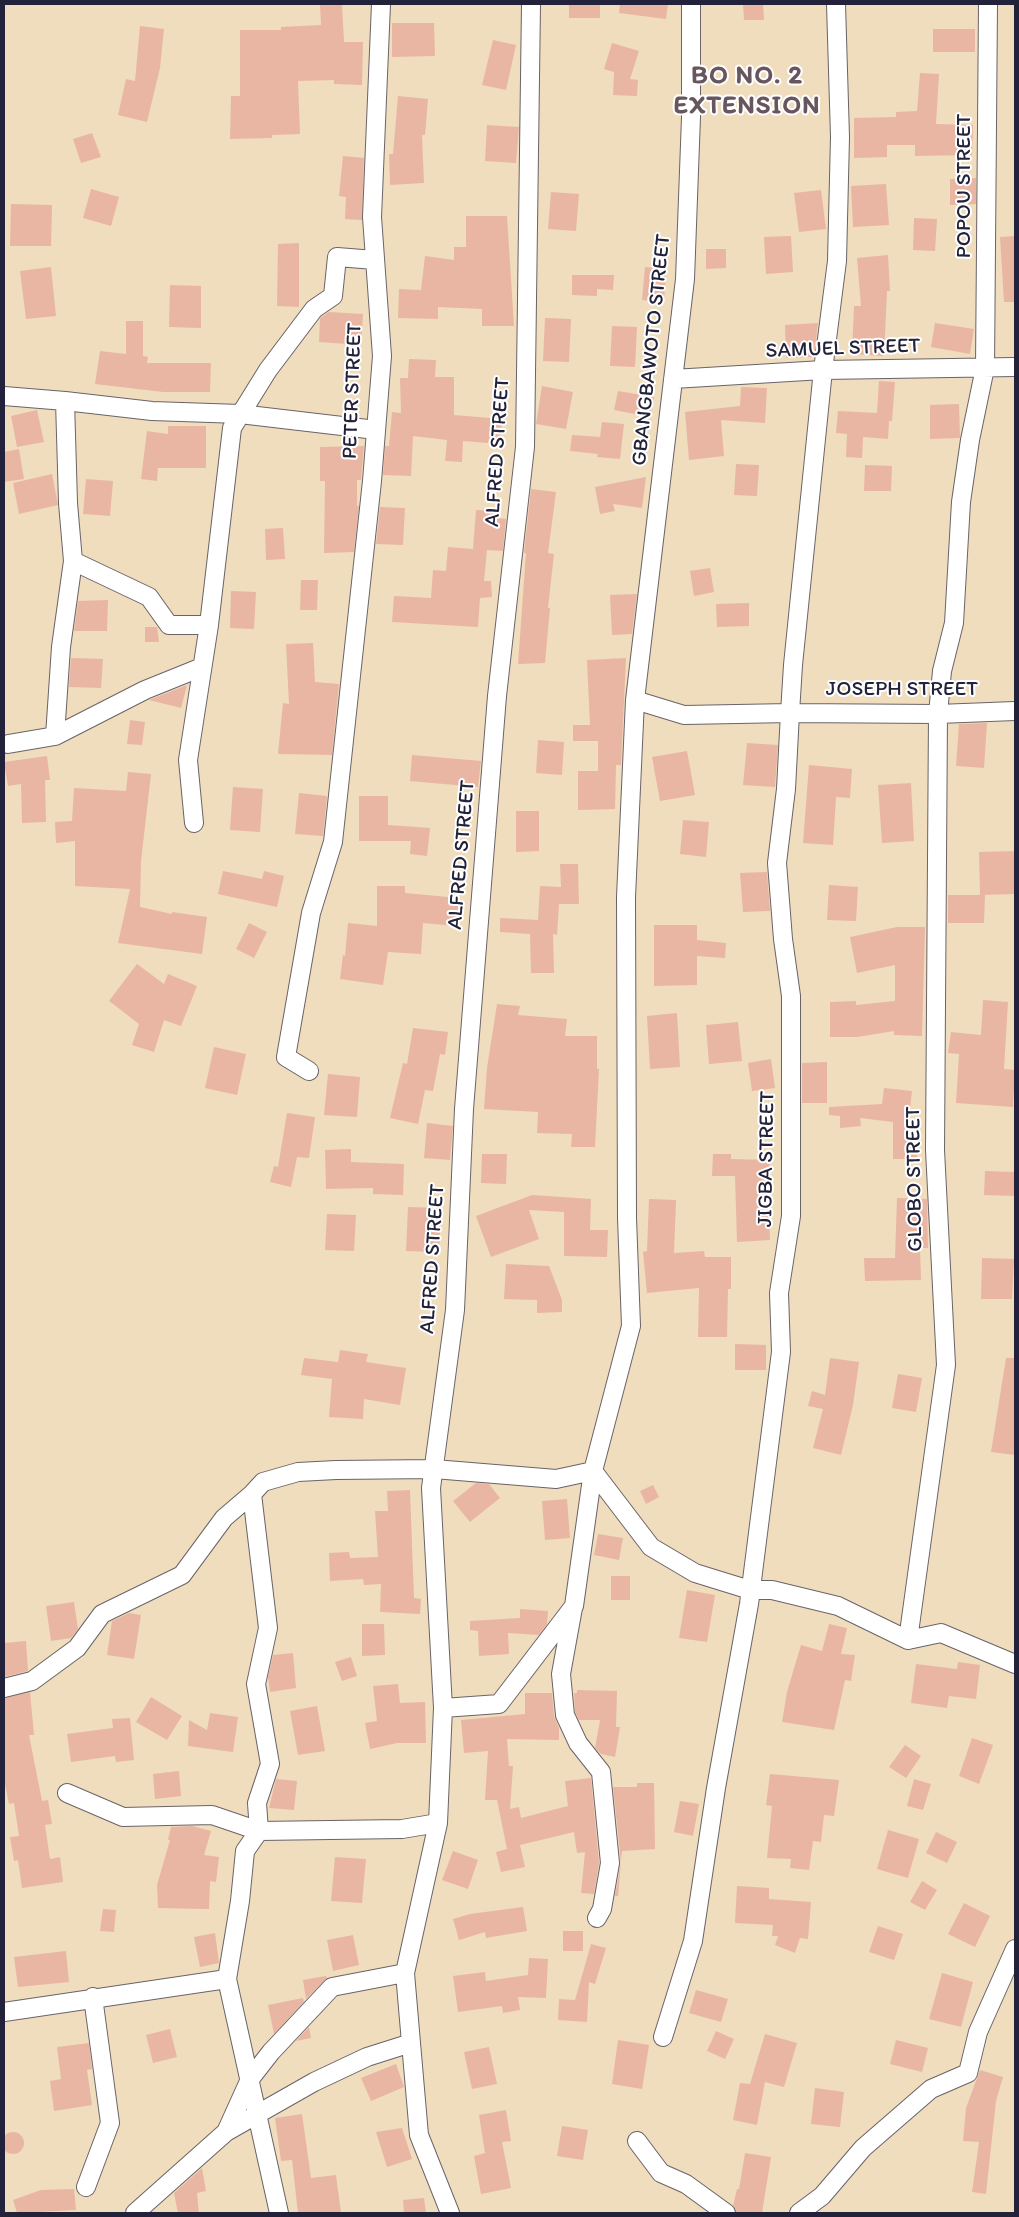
<!DOCTYPE html>
<html>
<head>
<meta charset="utf-8">
<style>
  body { margin:0 }
  #map { position:relative; width:1019px; height:2217px; overflow:hidden; background:#f0ddbd; font-family:Itim,sans-serif }
  canvas { display:block }
  .frame { position:absolute; inset:0; border:5px solid #22223b; pointer-events:none }
</style>
</head>
<body>
<div id="map">
<canvas width="1019" height="2217"></canvas>
<div class="frame"></div>
</div>
<script>
const context = document.querySelector('canvas').getContext('2d');
context.lineJoin = 'round';
function fillPath(path, color) { context.fillStyle = color; context.fill(path, 'evenodd'); }
const shape = rows => new Path2D(rows.map(r => 'M' + r).join(''));
function stroke(path, color, width, dash) { context.strokeStyle = color; context.lineWidth = width; context.lineCap = dash ? 'butt' : 'round'; context.setLineDash(dash || []); context.stroke(path); }
function label(font, color, halo, rows, align = 'center') {
  context.font = font + ' Itim,sans-serif'; context.lineWidth = 4; context.setLineDash([]); context.textBaseline = 'middle'; context.strokeStyle = halo; context.fillStyle = color; for (const [text, x, y, turn = 0] of rows) {
    context.save(); context.translate(x, y); context.rotate((+turn || 0) * Math.PI / 180); context.textAlign = isNaN(turn) ? turn : align; if (halo) context.strokeText(text, 0, 0); context.fillText(text, 0, 0); context.restore();
  }
}
fillPath(shape([
  [320,4,342,4,344,42,363,42,362,85,334,84,334,80,298,81,300,134,272,135,272,138,230,139,231,96,240,96,240,30,281,30,281,27,321,25],
  [569,4,600,4,600,18,569,18],
  [620,4,668,4,666,19,619,13],
  [743,4,763,4,764,20,744,20],
  [392,23,434,23,435,56,392,57],
  [140,26,164,29,160,68,147,122,118,115,126,79,135,81],
  [933,29,975,29,975,52,933,52],
  [493,40,516,45,506,90,482,85],
  [612,43,639,51,630,79,638,80,637,96,613,95,614,72,604,69],
  [920,73,939,74,936,124,973,125,972,155,915,156,915,145,887,145,887,157,854,158,854,118,896,117,896,112,917,111],
  [398,96,428,99,425,135,422,135,424,183,390,185,389,154,393,154],
  [487,125,519,127,516,163,485,161],
  [92,133,101,157,81,163,73,139],
  [343,156,364,158,362,220,345,219,346,197,339,196],
  [976,178,976,204,950,205,950,179],
  [886,184,889,225,853,227,851,186],
  [91,189,119,197,111,226,83,218],
  [821,190,826,229,799,232,794,193],
  [551,192,579,194,576,231,548,229],
  [11,204,52,205,51,246,10,246],
  [466,216,507,216,514,326,482,326,482,309,438,307,438,319,398,318,399,289,421,290,425,256,454,260,454,247,466,247],
  [914,218,937,219,935,251,913,250],
  [791,236,793,272,766,274,764,237],
  [1015,236,1015,302,1004,302,1000,237],
  [299,243,299,307,277,306,278,244],
  [706,249,726,249,726,268,706,269],
  [888,255,890,291,887,291,884,356,852,354,854,306,861,306,857,258],
  [51,267,56,316,26,319,20,271],
  [645,267,666,269,664,302,642,300],
  [572,275,614,275,613,290,597,289,597,296,572,295],
  [170,285,201,286,201,328,169,327],
  [329,312,363,314,361,345,319,342,320,318],
  [545,318,571,319,569,362,543,361],
  [126,321,143,321,143,356,148,357,147,363,211,363,210,392,163,392,95,384,100,351,126,354],
  [818,323,814,357,786,358,785,325],
  [935,323,974,329,970,354,931,347],
  [612,326,637,327,635,367,610,366],
  [409,359,436,360,435,377,454,377,454,415,502,419,500,444,463,441,462,462,445,461,447,440,413,436,411,476,383,475,385,446,389,446,392,412,401,413,400,378,408,378],
  [879,381,895,382,892,421,889,421,888,439,863,437,862,458,846,457,847,434,836,433,838,411,877,413],
  [542,386,573,392,566,429,536,424],
  [741,387,767,388,765,423,721,420,724,456,689,460,685,412,740,406],
  [618,391,654,397,650,417,614,410],
  [959,404,960,438,930,439,930,405],
  [37,410,44,442,17,447,11,416],
  [602,422,624,424,620,459,597,457,598,454,570,451,572,435,600,437],
  [168,426,206,426,206,468,158,468,157,481,141,479,147,431,168,434],
  [364,446,361,480,357,480,357,506,359,506,354,552,324,553,325,481,320,481,320,447],
  [19,449,24,479,4,482,4,452],
  [736,464,759,465,757,496,734,495],
  [865,465,892,466,891,491,864,491],
  [52,474,58,505,19,514,13,483],
  [646,477,642,508,613,504,615,511,600,514,595,487],
  [86,479,113,481,110,516,83,514],
  [531,489,556,492,548,553,554,554,548,608,550,608,545,663,518,664,526,553,524,553],
  [380,507,405,508,403,545,376,544],
  [476,510,499,511,498,518,506,519,503,551,487,550,484,581,491,581,492,597,480,598,478,627,392,622,394,596,431,598,433,570,446,571,448,547,473,549],
  [283,528,285,559,266,560,265,529],
  [710,568,714,592,694,596,690,571],
  [301,580,318,580,317,610,300,610],
  [231,591,256,592,254,629,230,628],
  [637,594,632,634,612,635,610,595],
  [108,600,107,631,74,631,78,601],
  [749,603,749,626,717,627,716,604],
  [145,627,157,627,159,642,145,642],
  [313,643,315,682,339,684,332,755,278,754,283,703,289,704,286,644],
  [71,658,103,659,101,688,69,687],
  [626,658,621,765,616,765,615,809,578,810,578,771,598,771,598,741,573,741,573,725,590,725,587,660],
  [187,685,181,708,149,700],
  [130,720,145,722,142,745,127,744],
  [987,723,984,768,956,766,959,724],
  [538,740,564,742,562,775,536,773],
  [747,743,778,745,775,787,743,785],
  [687,751,695,795,660,801,652,757],
  [412,755,481,761,478,787,410,781],
  [47,756,50,780,45,780,46,822,22,823,21,784,8,786,4,762],
  [809,765,852,769,850,798,836,797,833,845,803,843],
  [128,772,151,774,141,861,140,907,172,914,172,912,207,917,202,954,118,943,130,889,75,886,75,841,56,843,55,822,72,821,74,788,126,791],
  [911,783,914,841,882,843,878,785],
  [233,787,263,789,260,832,230,830],
  [299,793,327,796,323,836,295,834],
  [359,796,388,796,388,825,430,828,427,856,410,854,411,841,359,841],
  [516,811,539,811,539,851,516,852],
  [683,820,709,822,706,857,680,854],
  [1015,851,1015,894,980,895,979,852],
  [560,864,578,864,579,904,559,904,557,935,553,934,554,973,531,973,530,934,500,932,500,918,538,920,540,886,561,887],
  [223,871,262,879,264,871,284,876,277,907,218,894],
  [767,872,770,911,743,912,740,873],
  [829,885,858,887,856,921,827,920],
  [377,886,405,886,405,893,459,898,456,926,423,923,421,954,388,952,383,985,340,979,343,955,345,956,348,923,377,926],
  [948,895,985,895,984,923,948,923],
  [249,923,267,932,254,958,236,949],
  [654,925,697,925,697,940,726,943,725,958,697,956,697,985,654,986],
  [897,927,925,927,922,1036,894,1035,894,1031,857,1037,830,1037,830,1002,856,1001,856,1005,895,1001,895,965,857,973,850,937],
  [137,964,164,984,168,974,197,986,181,1026,164,1020,154,1052,132,1045,139,1024,109,1001],
  [983,1000,1008,1002,1004,1069,1015,1070,1013,1107,956,1103,959,1054,948,1053,951,1032,981,1035],
  [497,1004,520,1006,518,1015,567,1019,565,1036,597,1036,597,1069,599,1069,595,1147,571,1147,572,1134,537,1133,538,1112,484,1109,487,1068],
  [677,1013,680,1067,650,1069,647,1016],
  [738,1022,742,1061,709,1064,706,1025],
  [413,1028,448,1032,445,1055,440,1054,433,1091,425,1090,418,1124,390,1118,403,1063,407,1064],
  [214,1047,246,1054,237,1095,205,1088],
  [771,1059,775,1088,752,1091,748,1063],
  [827,1062,827,1103,802,1103,802,1063],
  [328,1074,360,1077,357,1117,324,1115],
  [884,1088,912,1091,908,1126,917,1126,917,1159,893,1159,893,1122,860,1118,861,1126,840,1128,840,1116,829,1115,829,1107,882,1104],
  [287,1113,315,1117,309,1158,297,1157,291,1187,270,1182,274,1166,278,1167],
  [427,1123,453,1126,450,1160,424,1158],
  [351,1149,351,1162,404,1164,403,1195,373,1194,373,1188,326,1189,325,1150],
  [482,1154,507,1154,506,1184,481,1183],
  [713,1154,731,1154,731,1159,770,1160,768,1188,770,1240,737,1242,735,1176,712,1176],
  [985,1171,1015,1172,1015,1196,984,1195],
  [532,1195,591,1199,590,1230,608,1230,607,1257,564,1256,564,1212,529,1210,539,1239,491,1257,476,1216],
  [897,1198,927,1199,928,1248,920,1248,921,1280,865,1281,864,1258,895,1258],
  [649,1199,676,1200,674,1253,704,1251,705,1257,731,1257,731,1289,728,1289,727,1337,698,1337,699,1288,647,1293,643,1252,647,1251],
  [408,1207,441,1208,439,1252,406,1251],
  [327,1214,356,1215,354,1251,325,1250],
  [982,1258,1014,1259,1012,1299,981,1299],
  [506,1264,549,1266,562,1300,562,1312,537,1313,537,1300,504,1299],
  [735,1344,766,1345,766,1370,735,1370],
  [340,1350,368,1354,366,1362,406,1368,400,1405,364,1399,363,1419,329,1417,332,1379,301,1375,304,1358,338,1362],
  [830,1358,859,1362,853,1405,841,1455,813,1448,823,1409,808,1406,812,1391,825,1395],
  [1006,1358,1015,1358,1015,1455,991,1452],
  [898,1374,922,1378,916,1412,892,1408],
  [476,1483,489,1484,500,1498,470,1522,453,1501],
  [653,1485,659,1497,646,1504,640,1491],
  [410,1490,414,1598,421,1599,420,1614,380,1612,381,1584,364,1585,363,1579,330,1581,329,1553,349,1552,350,1558,378,1557,375,1511,388,1511,387,1491],
  [567,1499,570,1538,545,1540,542,1501],
  [598,1534,623,1538,619,1560,594,1555],
  [611,1576,630,1576,630,1600,611,1600],
  [687,1590,715,1595,707,1642,679,1638],
  [74,1602,78,1629,71,1638,51,1641,46,1606],
  [520,1609,548,1611,547,1624,539,1635,508,1633,509,1654,479,1656,478,1631,470,1630,470,1621,520,1618],
  [129,1613,141,1615,134,1659,107,1655,112,1621],
  [362,1624,384,1624,385,1655,362,1656],
  [829,1624,847,1628,841,1654,855,1655,851,1681,845,1680,834,1730,782,1722,787,1692,801,1645,822,1651],
  [26,1641,28,1671,4,1677,4,1643],
  [293,1653,296,1688,270,1692,268,1677,273,1655],
  [351,1657,357,1676,342,1681,335,1662],
  [958,1662,980,1665,976,1699,949,1696,947,1708,911,1703,916,1664,957,1669],
  [398,1684,400,1703,425,1702,426,1743,397,1743,370,1749,365,1723,377,1721,373,1686],
  [577,1690,617,1691,616,1727,620,1727,615,1757,601,1754,595,1748,600,1720,579,1720,575,1712,574,1693,577,1693],
  [30,1692,34,1735,29,1735,42,1801,48,1800,52,1824,45,1825,50,1859,60,1857,63,1882,22,1888,18,1860,14,1861,10,1837,19,1836,14,1803,9,1804,4,1779,4,1698],
  [525,1693,552,1693,554,1716,559,1728,559,1740,507,1739,509,1766,513,1766,510,1809,519,1807,521,1818,568,1806,565,1781,591,1778,599,1863,594,1894,581,1893,585,1852,577,1853,574,1832,520,1845,525,1867,501,1872,496,1852,507,1849,497,1800,485,1800,488,1751,464,1753,461,1720,525,1714],
  [151,1697,182,1716,167,1740,136,1722],
  [317,1706,325,1751,298,1755,290,1711],
  [210,1713,238,1717,233,1752,188,1746,189,1720,207,1730],
  [130,1718,134,1760,116,1762,115,1756,71,1762,67,1734,113,1728,112,1719],
  [972,1738,993,1745,979,1784,959,1776],
  [905,1745,921,1756,906,1778,889,1767],
  [179,1771,181,1796,155,1799,153,1774],
  [770,1774,839,1780,834,1816,824,1815,821,1842,813,1841,809,1870,790,1868,791,1859,767,1858,772,1806,766,1805],
  [276,1779,297,1781,294,1810,269,1808],
  [914,1779,931,1784,923,1810,907,1806],
  [637,1783,654,1783,655,1849,622,1851,618,1896,615,1896,621,1862,613,1787,637,1787],
  [680,1801,699,1804,693,1836,674,1832],
  [192,1826,211,1831,204,1855,219,1857,216,1882,210,1881,209,1909,158,1908,157,1885,170,1840,168,1840,171,1827],
  [888,1830,919,1839,908,1878,877,1869],
  [936,1832,957,1842,947,1863,926,1853],
  [453,1851,478,1860,468,1889,442,1880],
  [335,1857,366,1859,362,1903,331,1901],
  [922,1881,937,1890,925,1910,910,1902],
  [737,1886,769,1888,769,1899,811,1902,808,1939,800,1938,795,1953,775,1945,778,1936,772,1936,773,1925,735,1923],
  [964,1903,990,1916,975,1947,948,1934],
  [523,1907,527,1931,486,1938,485,1932,459,1940,453,1919,470,1914],
  [103,1909,116,1910,114,1932,100,1931],
  [878,1926,903,1934,894,1960,869,1952],
  [563,1931,583,1931,583,1951,563,1951],
  [215,1933,219,1963,200,1967,194,1937],
  [353,1935,359,1965,333,1971,327,1940],
  [591,1944,606,1948,595,1984,589,1982,587,2022,558,2020,559,1999,575,2000],
  [66,1951,69,1982,18,1987,14,1957],
  [529,1958,548,1959,546,1998,518,1997,520,2010,503,2013,502,2006,458,2012,453,1976,485,1972,486,1981,528,1975],
  [942,1973,973,1982,961,2027,929,2019],
  [326,1976,327,1978,306,1999,303,1980],
  [696,1990,728,1999,721,2022,689,2013],
  [303,1998,304,2002,274,2034,268,2005],
  [309,2027,311,2038,296,2041],
  [170,2029,177,2057,153,2063,146,2035],
  [716,2031,734,2039,725,2059,707,2051],
  [765,2034,797,2043,784,2087,765,2082,757,2125,733,2120,740,2083,750,2084],
  [618,2040,649,2045,642,2089,612,2084],
  [896,2040,928,2048,922,2072,890,2064],
  [89,2043,92,2069,87,2070,92,2105,54,2111,50,2081,61,2079,57,2047],
  [489,2047,497,2084,472,2089,464,2052],
  [396,2064,404,2087,371,2101,361,2078],
  [980,2070,1003,2077,996,2101,986,2194,972,2192,979,2142,963,2141,966,2108],
  [815,2088,844,2092,840,2127,811,2124],
  [506,2110,511,2141,502,2142,511,2188,481,2194,474,2156,485,2153,479,2115],
  [302,2114,311,2178,336,2175,341,2213,298,2213,292,2160,281,2161,275,2118],
  [562,2126,588,2130,583,2160,557,2156],
  [402,2128,412,2159,387,2167,376,2132],
  '2 2143a11 11 0 1 1 22 0a11 11 0 1 1-22 0Z',
  [745,2153,771,2157,762,2213,736,2213,733,2206,737,2189,739,2189],
  [202,2168,206,2191,197,2193,199,2213,178,2213,174,2193],
  [74,2189,76,2210,17,2213,13,2200,41,2190],
  [424,2198,426,2213,404,2213,403,2200]
]), '#e9b6a3');
const minor = shape([
  [673,379,823,370,1015,367],
  [4,396,65,401],
  [73,561,149,597,169,625,209,625],
  [635,700,685,279,691,117,691,4],
  [55,736,61,647,73,561,68,503,65,401,152,411,240,414,376,430],
  [8,744,55,736,145,690,202,667],
  [194,823,188,760,209,625,232,428,268,370,314,309,333,296,337,257,375,260],
  [309,1071,286,1057,311,913,333,842,372,481,382,356,372,217,381,4],
  [593,1471,651,1547,695,1573,750,1590,772,1590,838,1606,908,1640,941,1633,1015,1664],
  [573,1608,561,1674,565,1715,578,1743,601,1772,610,1863,602,1909,597,1918],
  [908,1640,946,1365,935,1150,938,714,942,671,954,623,961,502,970,440,985,368,988,4],
  [4,1688,32,1681,77,1648,102,1614,182,1575,224,1518,252,1494],
  [443,1708,431,1488,455,1310,464,1109,497,696,525,447,531,4],
  [67,1793,123,1817,212,1815,259,1831,257,1803,270,1764,256,1684,268,1628,252,1494,263,1482,298,1472,336,1470,434,1469,556,1479,593,1471],
  [227,1979,279,2213],
  [4,2012,227,1979,240,1901,245,1851,259,1831,402,1829,438,1823],
  [663,2037,693,1941,716,1788,749,1604,781,1352,779,1293,791,1216,791,996,783,939,777,863,786,789,790,713,938,714,1015,711],
  [411,2043,419,2135,450,2213],
  [226,2132,314,2082,367,2057,411,2043,405,1973],
  [637,2141,661,2173,686,2184,726,2213],
  [86,2187,110,2123,93,1997],
  [135,2213,226,2132,250,2079,271,2052,332,1987,405,1973,438,1823,443,1708,499,1704,574,1606,593,1471,631,1326,627,1218,626,897,635,700,684,715,790,713,793,665,823,370,837,261,840,137,836,4],
  [799,2213,822,2196,863,2148,931,2089,968,2073,978,2032,1015,1949]
]);
stroke(minor, '#6a6368', 20);
stroke(minor, '#fff', 18);
label('21px', '#22223b', '#fff', [
  ["POPOU STREET",965,186,-90],
  ["SAMUEL STREET",843,349,-2],
  ["GBANGBAWOTO STREET",652,350,-84],
  ["PETER STREET",353,391,-88],
  ["ALFRED STREET",498,452,-86],
  ["JOSEPH STREET",902,690],
  ["ALFRED STREET",462,855,-85],
  ["JIGBA STREET",767,1159,-89],
  ["GLOBO STREET",915,1179,-91],
  ["ALFRED STREET",433,1259,-86]
]);
context.letterSpacing = '1px';
label('bold 26px', '#68565f', '#fff', [
  ["BO NO. 2",747,76],
  ["EXTENSION",747,106]
]);
context.letterSpacing = '0px';
</script>
</body>
</html>
